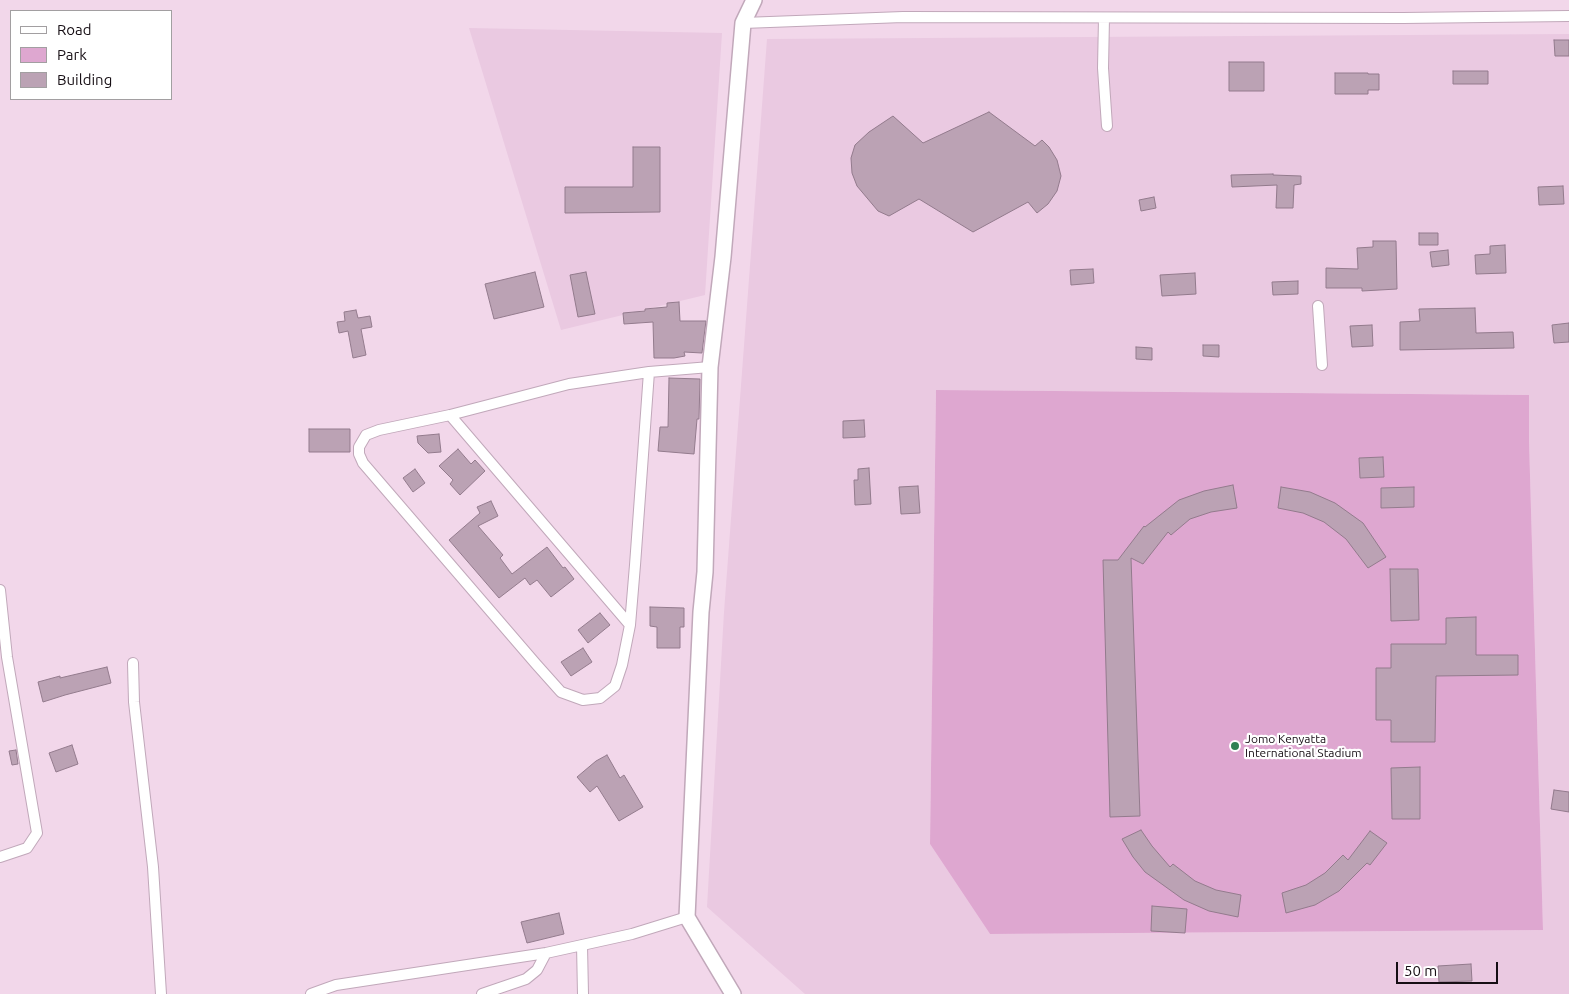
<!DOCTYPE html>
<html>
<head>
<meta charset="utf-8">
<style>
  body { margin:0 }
  #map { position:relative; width:1569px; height:994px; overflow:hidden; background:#f2d7ea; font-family:Ubuntu,sans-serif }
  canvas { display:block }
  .legend { position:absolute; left:10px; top:10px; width:162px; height:90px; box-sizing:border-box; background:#fff; border:1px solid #a29fa1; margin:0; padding:6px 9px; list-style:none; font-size:15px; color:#160e14 }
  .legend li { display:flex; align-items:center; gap:10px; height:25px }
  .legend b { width:25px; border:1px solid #a29fa1 }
  .scale { position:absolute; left:1396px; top:962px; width:102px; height:22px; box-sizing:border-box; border:2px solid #160e14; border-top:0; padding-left:6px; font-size:15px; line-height:18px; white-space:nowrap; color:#160e14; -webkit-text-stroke:4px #fff; paint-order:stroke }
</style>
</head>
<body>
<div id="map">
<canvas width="1569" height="994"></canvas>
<ul class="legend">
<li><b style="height:6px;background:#fff"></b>Road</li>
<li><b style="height:14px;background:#dea7d0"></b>Park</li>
<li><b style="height:14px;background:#bba2b4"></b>Building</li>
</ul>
<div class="scale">50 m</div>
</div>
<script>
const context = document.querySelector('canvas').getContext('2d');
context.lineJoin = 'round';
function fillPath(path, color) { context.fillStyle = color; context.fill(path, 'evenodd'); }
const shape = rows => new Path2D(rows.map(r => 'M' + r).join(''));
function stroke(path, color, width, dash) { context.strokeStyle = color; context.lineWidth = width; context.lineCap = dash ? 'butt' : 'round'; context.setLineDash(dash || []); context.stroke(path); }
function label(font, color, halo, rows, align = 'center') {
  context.font = font + ' Ubuntu,sans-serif'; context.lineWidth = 4.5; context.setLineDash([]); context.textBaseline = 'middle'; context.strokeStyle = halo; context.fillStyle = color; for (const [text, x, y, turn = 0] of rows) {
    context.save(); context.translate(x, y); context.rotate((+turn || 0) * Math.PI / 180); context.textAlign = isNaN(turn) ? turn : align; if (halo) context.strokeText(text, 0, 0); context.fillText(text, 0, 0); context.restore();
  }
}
fillPath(shape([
  [469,28,722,33,705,295,561,330],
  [1569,34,1569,994,805,994,707,907,724,612,767,39],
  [936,390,1529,395,1529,440,1543,930,990,934,930,844]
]), '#eac9e1');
fillPath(shape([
  [936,390,1529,395,1529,440,1543,930,990,934,930,844]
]), '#dea7d0');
const building = shape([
  [1554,40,1569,40,1569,56,1555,56,1554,40],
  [1229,62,1264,62,1264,91,1229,91,1229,62],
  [1453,71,1488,71,1488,84,1453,84,1453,71],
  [1335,73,1368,73,1368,74,1379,74,1379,90,1368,90,1368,94,1335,94,1335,73],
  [989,112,1035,146,1042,140,1049,147,1057,160,1061,176,1057,191,1048,204,1037,213,1028,202,973,232,919,199,889,216,878,211,857,186,852,173,851,158,855,145,869,132,893,116,923,143,989,112],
  [633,147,660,147,660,212,565,213,565,187,633,187,633,147],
  [1273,174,1273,175,1301,176,1301,184,1294,185,1293,208,1276,208,1277,185,1232,187,1231,175,1273,174],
  [1563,186,1564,204,1539,205,1538,187,1563,186],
  [1154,197,1156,208,1141,211,1139,200,1154,197],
  [1419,233,1438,233,1438,245,1419,245,1419,233],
  [1373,241,1396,241,1397,289,1362,291,1362,288,1326,288,1326,268,1358,269,1357,248,1373,247,1373,241],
  [1505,245,1506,273,1476,274,1475,255,1490,254,1490,246,1505,245],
  [1448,250,1449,265,1432,267,1430,252,1448,250],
  [1093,269,1094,283,1071,285,1070,270,1093,269],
  [535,272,544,307,494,319,485,284,535,272],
  [586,272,595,314,578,317,570,275,586,272],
  [1195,273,1196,294,1162,296,1160,275,1195,273],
  [1298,281,1298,294,1273,295,1272,282,1298,281],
  [679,302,680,321,706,321,702,353,684,352,685,356,674,358,654,358,653,322,624,324,623,313,645,311,645,309,667,307,667,303,679,302],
  [1475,308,1476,333,1513,332,1514,348,1400,350,1400,322,1420,321,1419,309,1475,308],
  [356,310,358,318,370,316,372,327,361,329,366,355,353,358,348,331,339,333,337,322,345,321,344,312,356,310],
  [1569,323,1569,342,1554,343,1552,325,1569,323],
  [1372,325,1373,346,1352,347,1350,326,1372,325],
  [1203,345,1219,345,1219,357,1203,356,1203,345],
  [1136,347,1152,348,1152,360,1136,359,1136,347],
  [669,378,700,379,699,419,697,419,694,454,658,451,660,427,668,427,669,378],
  [864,420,865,437,843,438,843,421,864,420],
  [309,429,350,429,350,452,309,452,309,429],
  [439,434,441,452,428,453,418,443,417,436,439,434],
  [458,449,471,464,475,460,485,471,460,495,450,484,453,480,439,466,458,449],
  [1383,457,1384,477,1360,478,1359,458,1383,457],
  [869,468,871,504,855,505,854,480,858,480,858,469,869,468],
  [415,469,425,483,413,492,403,478,415,469],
  [1233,485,1237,508,1211,512,1190,519,1171,535,1168,532,1143,564,1131,558,1140,816,1110,817,1103,560,1118,560,1144,526,1145,527,1179,500,1204,491,1233,485],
  [918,486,920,513,901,514,899,487,918,486],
  [1281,487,1310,492,1335,503,1363,523,1386,557,1368,568,1346,539,1324,522,1303,513,1278,508,1281,487],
  [1414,487,1414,507,1381,508,1381,488,1414,487],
  [491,501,498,516,478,526,503,555,500,558,512,574,547,547,563,568,565,567,574,579,551,597,537,580,530,585,525,578,499,598,449,540,480,513,477,507,491,501],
  [1390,569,1418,569,1419,620,1391,621,1390,569],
  [650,607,684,608,684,627,680,627,680,648,657,648,657,627,650,626,650,607],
  [600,613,610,625,588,643,578,630,600,613],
  [1476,617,1476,655,1518,655,1518,675,1436,676,1435,742,1391,742,1391,720,1376,720,1376,668,1391,668,1391,644,1446,644,1446,618,1476,617],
  [583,648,592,662,571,676,561,662,583,648],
  [107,667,111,683,65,695,43,702,38,682,60,676,60,678,107,667],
  [72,745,78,764,56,772,49,753,72,745],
  [16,750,18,764,12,765,9,751,16,750],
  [607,755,620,778,624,775,643,807,619,821,597,786,590,792,577,777,596,761,607,755],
  [1420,767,1420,819,1392,819,1391,768,1420,767],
  [1554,790,1569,792,1569,812,1551,809,1554,790],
  [1141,830,1152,846,1170,867,1173,864,1195,881,1216,890,1241,895,1238,917,1209,911,1184,900,1145,872,1133,857,1122,839,1141,830],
  [1370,831,1387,843,1370,865,1367,863,1339,891,1315,905,1286,913,1282,893,1306,885,1325,873,1343,855,1348,860,1370,831],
  [1152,906,1187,909,1185,933,1151,931,1152,906],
  [559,913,564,934,527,943,521,922,559,913],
  [1471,964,1472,981,1439,982,1438,966,1471,964]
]);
fillPath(building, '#bba2b4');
stroke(building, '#937b8d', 1);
const street = shape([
  [1104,18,1103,68,1107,126],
  [743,23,903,17,1403,18,1569,16],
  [1318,306,1322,365],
  [649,372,635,565,630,625,622,665,615,686,600,698,583,700,561,692,536,664,363,463,359,454,359,447,366,435,379,430,450,415,569,384,649,372,710,367],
  [450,415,630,625],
  [0,590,7,657,37,833,27,848,0,857],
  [133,663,134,702,153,867,161,994],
  [582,945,583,994],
  [311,994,336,985,546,953,632,934,687,917],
  [482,994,526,979,537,970,546,953]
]);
const secondary = shape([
  [733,994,687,917,701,612,705,572,710,367,723,257,743,23,754,0]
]);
stroke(street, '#c1a8ba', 12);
stroke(secondary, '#c1a8ba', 18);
stroke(street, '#fff', 10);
stroke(secondary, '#fff', 15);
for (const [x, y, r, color] of [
  [1235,746,5,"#2e8153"]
]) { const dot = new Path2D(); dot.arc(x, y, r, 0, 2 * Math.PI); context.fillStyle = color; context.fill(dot); stroke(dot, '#fff', 2); }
label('12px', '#160e14', '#fff', [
  ["Jomo Kenyatta",1245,739],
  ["International Stadium",1245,753]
], 'left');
</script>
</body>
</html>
